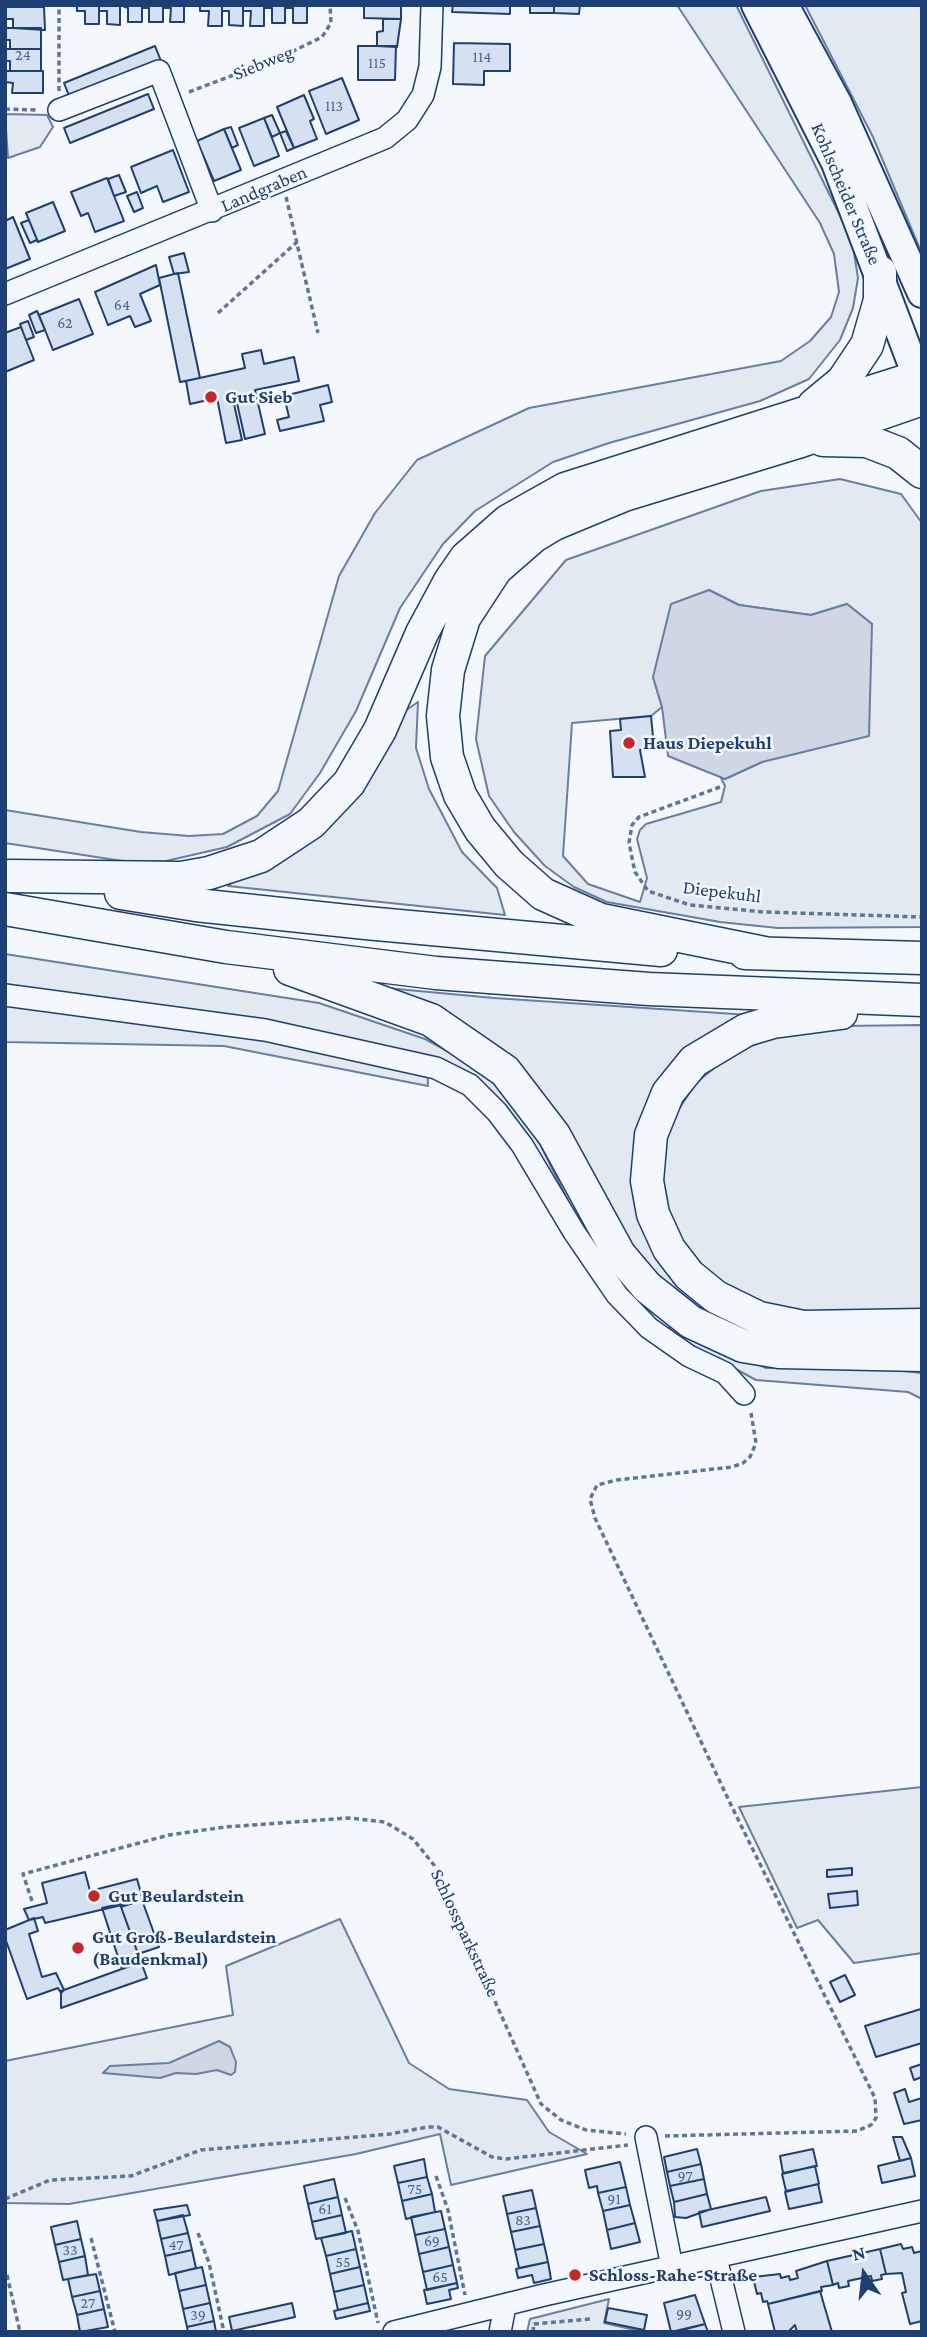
<!DOCTYPE html>
<html>
<head>
<meta charset="utf-8">
<style>
  body { margin:0 }
  #map { position:relative; width:927px; height:2337px; overflow:hidden; background:#f4f7fb; font-family:"Crimson Pro",serif }
  canvas { display:block }
  .frame { position:absolute; inset:0; border:7px solid #1d3f73; pointer-events:none }
  .north { position:absolute; left:829px; top:2239px; width:70px; height:70px; -webkit-text-stroke:5px #f4f7fb; paint-order:stroke; rotate:346deg; font-size:19px; font-weight:700; line-height:28px; text-align:center; color:#1d3f73 }
  .north::after { content:''; display:block; margin:auto; width:24px; height:32px; background:#1d3f73; clip-path:polygon(50% 0,100% 100%,50% 72%,0 100%) }
</style>
</head>
<body>
<div id="map">
<canvas width="927" height="2337"></canvas>
<div class="frame"></div>
<div class="north">N</div>
</div>
<script>
const context = document.querySelector('canvas').getContext('2d');
context.lineJoin = 'round';
function fillPath(path, color) { context.fillStyle = color; context.fill(path, 'evenodd'); }
const shape = rows => new Path2D(rows.map(r => 'M' + r).join(''));
function stroke(path, color, width, dash) { context.strokeStyle = color; context.lineWidth = width; context.lineCap = dash ? 'butt' : 'round'; context.setLineDash(dash || []); context.stroke(path); }
function label(font, color, halo, rows, align = 'center') {
  context.font = font + ' "Crimson Pro",serif'; context.lineWidth = 5; context.setLineDash([]); context.textBaseline = 'middle'; context.strokeStyle = halo; context.fillStyle = color; for (const [text, x, y, turn = 0] of rows) {
    context.save(); context.translate(x, y); context.rotate((+turn || 0) * Math.PI / 180); context.textAlign = isNaN(turn) ? turn : align; if (halo) context.strokeText(text, 0, 0); context.fillText(text, 0, 0); context.restore();
  }
}
const green = shape([
  [677,5,736,5,852,240,858,278,853,308,840,340,809,379,760,401,609,443,553,462,475,511,443,544,400,608,356,711,320,773,290,814,227,847,166,861,129,862,5,843,5,810,141,832,189,836,223,834,257,816,278,791,339,576,375,513,417,460,529,408,781,361,810,341,831,317,839,292,834,254,820,223,677,5],
  [805,5,922,5,922,254,873,137,805,5],
  [5,114,47,115,53,127,40,147,8,158,5,114],
  [840,479,901,494,922,523,922,927,778,928,720,922,607,902,574,887,545,866,514,832,489,796,476,739,485,656,566,560,761,491,840,479],
  [709,590,739,605,811,615,847,604,872,624,762,762,725,779,721,778,725,786,721,802,646,824,640,830,637,839,647,878,640,902,588,884,563,856,572,723,651,716,662,707,653,677,709,590],
  [418,702,416,748,429,789,462,852,497,888,505,915,228,886,402,713,418,702],
  [5,954,319,1003,425,1039,477,1067,513,1102,541,1146,568,1201,532,1151,427,1062,428,1086,224,1046,5,1042,5,954],
  [386,988,494,998,750,1015,685,1056,644,1217,781,1342,710,1321,645,1268,559,1124,386,988],
  [922,1025,922,1313,804,1314,756,1305,716,1284,686,1255,665,1214,658,1170,664,1132,696,1083,730,1055,765,1040,802,1030,842,1026,922,1025],
  [670,1325,766,1368,857,1366,922,1373,922,1399,908,1392,756,1380,669,1333,670,1325],
  [922,1787,922,1953,854,1963,818,1920,797,1928,739,1807,922,1787],
  [340,1919,409,2063,449,2089,527,2100,549,2132,587,2154,451,2185,440,2134,356,2154,69,2204,5,2203,5,2061,233,2015,226,1966,340,1919],
  [609,2299,604,2323,644,2332,527,2332,530,2319,609,2299]
]);
fillPath(green, '#e3e9f0');
stroke(green, '#687fa3', 2);
const water = shape([
  [709,590,739,605,811,615,847,604,872,624,869,736,762,762,725,779,668,756,662,707,653,677,671,604,709,590],
  [219,2041,230,2047,236,2062,235,2072,231,2075,217,2070,196,2074,176,2073,160,2078,103,2073,110,2066,169,2063,219,2041]
]);
fillPath(water, '#cfd7e4');
stroke(water, '#687fa3', 2);
const building = shape([
  [77,5,99,5,99,24,85,24,85,11,77,11,77,5],
  [99,5,120,5,120,25,107,24,107,11,99,11,99,5],
  [120,5,142,5,142,22,128,22,128,8,120,5],
  [142,5,163,5,163,22,149,22,149,8,142,8,142,5],
  [163,5,184,5,184,22,170,22,171,8,163,8,163,5],
  [200,5,222,5,222,26,208,26,209,11,200,11,200,5],
  [222,5,243,5,243,26,229,25,229,11,222,11,222,5],
  [243,5,264,5,264,26,250,26,251,11,243,11,243,5],
  [264,5,285,5,285,23,272,23,272,8,264,8,264,5],
  [285,5,307,5,307,23,293,23,293,8,285,8,285,5],
  [364,5,401,5,401,19,364,18,364,5],
  [453,5,510,5,510,14,452,12,453,5],
  [530,5,554,5,554,13,530,13,530,5],
  [554,5,580,5,579,14,554,13,554,5],
  [5,7,44,7,45,30,13,28,13,19,5,19,5,7],
  [383,19,401,19,397,47,377,46,377,32,383,31,383,19],
  [5,28,41,28,41,49,10,49,10,40,5,40,5,28],
  [454,43,510,44,510,71,484,71,484,85,453,84,454,43],
  [155,46,161,61,70,98,64,83,155,46],
  [358,46,396,46,395,80,358,80,358,46],
  [5,49,41,49,41,71,10,71,10,61,5,61,5,49],
  [5,71,43,71,43,93,12,93,13,83,5,82,5,71],
  [342,78,359,120,326,134,309,91,342,78],
  [148,94,154,109,70,143,64,128,148,94],
  [304,95,314,119,310,121,317,139,294,148,277,107,304,95],
  [272,115,280,133,272,137,264,118,272,115],
  [264,118,279,156,254,166,239,128,264,118],
  [231,127,238,145,232,148,224,129,231,127],
  [224,129,241,170,214,181,197,141,224,129],
  [286,131,294,148,287,151,280,133,286,131],
  [173,150,189,192,163,202,157,186,141,193,131,167,173,150],
  [119,175,126,192,114,196,108,179,119,175],
  [107,178,124,221,95,232,88,213,81,216,71,192,107,178],
  [137,192,143,208,134,212,127,196,137,192],
  [53,202,65,231,38,242,26,213,53,202],
  [13,217,30,259,5,269,5,221,13,217],
  [29,220,37,240,30,243,21,223,29,220],
  [184,253,189,272,174,274,169,257,184,253],
  [156,265,160,285,140,294,151,321,135,327,130,316,108,325,95,292,156,265],
  [178,273,200,378,180,382,159,278,178,273],
  [79,299,93,334,53,350,39,315,79,299],
  [37,311,45,330,36,333,29,315,37,311],
  [28,321,34,337,26,340,20,324,28,321],
  [21,327,34,360,5,372,5,333,21,327],
  [261,350,264,364,294,357,299,381,255,390,265,434,245,439,235,394,232,395,242,440,226,443,217,398,190,404,186,381,245,368,242,354,261,350],
  [328,385,332,402,320,405,324,421,280,431,277,420,289,417,284,396,328,385],
  [651,716,653,737,646,737,647,749,640,750,645,777,613,777,610,731,621,730,620,719,651,716],
  [852,1868,852,1875,827,1877,827,1870,852,1868],
  [85,1872,90,1891,137,1879,143,1900,45,1923,43,1917,29,1920,24,1909,47,1903,42,1883,85,1872],
  [857,1891,858,1905,830,1908,828,1894,857,1891],
  [142,1900,159,1947,138,1954,121,1907,142,1900],
  [120,1904,141,1962,122,1969,102,1908,120,1904],
  [34,1918,38,1931,29,1934,42,1977,56,1973,64,1990,61,1993,58,1988,27,1999,5,1938,5,1930,34,1918],
  [141,1962,147,1978,61,2008,61,1991,141,1962],
  [845,1975,855,1995,840,2002,830,1982,845,1975],
  [921,2009,922,2043,876,2057,865,2026,921,2009],
  [922,2064,922,2077,914,2080,910,2068,922,2064],
  [905,2089,909,2102,922,2098,922,2120,904,2124,894,2093,905,2089],
  [893,2137,902,2137,911,2158,900,2161,893,2137],
  [697,2149,701,2164,667,2172,664,2157,697,2149],
  [813,2149,817,2166,783,2173,780,2156,813,2149],
  [911,2158,915,2176,882,2183,878,2166,911,2158],
  [424,2159,427,2177,398,2183,394,2166,424,2159],
  [620,2162,626,2187,598,2193,597,2186,589,2188,585,2170,620,2162],
  [701,2164,704,2179,670,2186,667,2172,701,2164],
  [815,2166,819,2184,786,2191,782,2174,815,2166],
  [427,2177,432,2194,402,2201,398,2183,427,2177],
  [334,2179,338,2197,308,2204,304,2186,334,2179],
  [704,2179,707,2194,674,2202,670,2186,704,2179],
  [818,2184,822,2202,789,2209,785,2192,818,2184],
  [626,2187,630,2205,603,2211,598,2193,626,2187],
  [532,2190,536,2208,507,2214,503,2196,532,2190],
  [432,2194,435,2212,406,2219,402,2201,432,2194],
  [707,2194,711,2209,686,2218,675,2217,674,2202,707,2194],
  [338,2197,342,2215,312,2222,308,2204,338,2197],
  [766,2197,770,2211,702,2227,699,2212,766,2197],
  [187,2205,190,2215,157,2221,154,2210,187,2205],
  [630,2205,635,2223,607,2230,603,2211,630,2205],
  [536,2208,540,2226,511,2232,507,2214,536,2208],
  [441,2211,445,2229,415,2235,411,2217,441,2211],
  [183,2215,188,2233,161,2239,157,2221,183,2215],
  [342,2215,346,2233,316,2239,312,2222,342,2215],
  [77,2221,81,2239,55,2245,51,2227,77,2221],
  [635,2223,640,2242,611,2249,607,2230,635,2223],
  [540,2226,544,2244,515,2250,511,2232,540,2226],
  [445,2229,449,2247,419,2254,415,2235,445,2229],
  [352,2231,356,2249,326,2256,321,2238,352,2231],
  [188,2233,192,2250,165,2256,161,2239,188,2233],
  [81,2239,85,2256,59,2262,55,2245,81,2239],
  [544,2244,548,2262,519,2268,515,2250,544,2244],
  [901,2244,903,2249,912,2247,914,2253,922,2251,922,2321,910,2324,902,2293,906,2292,902,2273,886,2274,880,2249,901,2244],
  [449,2247,453,2265,423,2272,419,2254,449,2247],
  [356,2249,360,2267,330,2274,326,2256,356,2249],
  [880,2249,886,2274,881,2275,882,2279,872,2281,871,2276,848,2281,849,2286,839,2288,838,2283,833,2285,827,2261,880,2249],
  [192,2250,196,2268,169,2275,165,2256,192,2250],
  [85,2256,88,2275,63,2280,59,2262,85,2256],
  [827,2261,833,2285,821,2287,822,2291,768,2304,767,2301,763,2302,761,2293,757,2294,753,2277,780,2274,781,2278,789,2276,790,2280,798,2278,796,2271,827,2261],
  [548,2262,551,2279,534,2283,532,2275,518,2278,516,2269,548,2262],
  [453,2265,457,2283,427,2290,423,2272,453,2265],
  [202,2267,206,2285,179,2291,175,2273,202,2267],
  [360,2267,364,2285,334,2292,330,2274,360,2267],
  [96,2274,100,2291,72,2297,68,2279,96,2274],
  [457,2283,458,2288,449,2290,451,2299,427,2304,424,2290,457,2283],
  [206,2285,210,2303,183,2309,179,2291,206,2285],
  [364,2285,368,2303,338,2310,334,2292,364,2285],
  [100,2291,104,2309,77,2315,72,2297,100,2291],
  [820,2291,832,2332,797,2332,795,2325,788,2332,775,2332,768,2304,820,2291],
  [695,2295,705,2324,671,2332,664,2303,695,2295],
  [210,2303,214,2321,187,2327,183,2309,210,2303],
  [292,2303,295,2317,232,2331,229,2317,292,2303],
  [368,2303,370,2311,336,2319,334,2311,368,2303],
  [608,2308,647,2315,644,2330,605,2322,608,2308],
  [104,2309,108,2327,80,2332,77,2315,104,2309],
  [214,2321,216,2332,188,2332,187,2327,214,2321],
  [705,2324,708,2332,675,2332,705,2324]
]);
fillPath(building, '#d5e0f0');
stroke(building, '#1d3f73', 2);
const minor = shape([
  [59,110,159,71,212,211],
  [5,294,385,138,407,120,423,95,430,67,432,5],
  [5,995,265,1030,436,1068,470,1085,497,1112,522,1145,574,1232,617,1295,649,1328,689,1356,725,1373,744,1394],
  [646,2137,672,2267],
  [716,2258,734,2332],
  [394,2332,544,2295,922,2211],
  [500,2332,505,2306]
]);
const major = shape([
  [756,5,836,163,922,389],
  [784,5,837,103,922,293]
]);
const highway = shape([
  [814,405,843,381,867,345,880,300,880,272],
  [823,440,867,441,898,453,922,472],
  [10,876,181,878,209,873,261,856,311,823,349,783,380,730,422,633,450,581,466,558,508,521,565,489,918,377],
  [121,893,196,905,366,923,661,950],
  [5,909,226,947,436,973,649,989,922,1000],
  [745,953,922,958],
  [764,953,601,920,543,894,509,864,480,829,460,795,447,757,443,716,448,670,464,618,496,569,534,536,554,524,624,495,801,441,922,399],
  [290,969,431,1020,505,1071,554,1135,619,1254,647,1287,691,1322,743,1346,779,1352,922,1355],
  [841,1013,773,1022,746,1030,694,1061,668,1093,651,1135,647,1181,653,1214,669,1249,689,1275,716,1297,759,1318,803,1327,922,1325]
]);
stroke(minor, '#1d3f73', 24);
stroke(major, '#1d3f73', 32);
stroke(highway, '#1d3f73', 35);
stroke(shape([
  [59,91,59,5],
  [189,92,283,56,322,37,331,23,330,5],
  [5,109,39,110],
  [286,197,318,333],
  [218,313,297,242],
  [720,787,639,817,632,825,629,843,635,872,648,891,690,905,764,912,922,917],
  [32,1901,23,1874,169,1835,225,1827,349,1818,385,1822,413,1839,434,1865,541,2104,561,2120,586,2130,626,2134],
  [665,2136,857,2131,871,2125,876,2118,875,2098,731,1805,595,1518,590,1499,597,1485,617,1480,732,1467,743,1463,750,1457,756,1443,751,1413],
  [436,2176,448,2210,465,2295],
  [345,2198,358,2231,378,2323],
  [5,2199,50,2180,131,2176,201,2150,390,2134,428,2127,438,2127,492,2157,506,2159,628,2145],
  [198,2233,209,2263,224,2332],
  [91,2238,115,2332],
  [7,2275,20,2332],
  [534,2324,590,2319],
  [533,2332,534,2323]
]), '#5e769c', 3.5, [5, 3.5]);
stroke(minor, '#f4f7fb', 21);
stroke(major, '#f4f7fb', 28);
stroke(highway, '#f4f7fb', 32);
for (const [x, y, r, color] of [
  [211,397,7,"#c62828"],
  [629,743,7,"#c62828"],
  [94,1896,7,"#c62828"],
  [78,1948,7,"#c62828"],
  [575,2275,7,"#c62828"]
]) { const dot = new Path2D(); dot.arc(x, y, r, 0, 2 * Math.PI); context.fillStyle = color; context.fill(dot); stroke(dot, '#f4f7fb', 2.5); }
label('16px', '#4b6792', null, [
  ["24",23,55],
  ["114",482,57],
  ["115",377,63],
  ["113",334,106],
  ["64",122,305],
  ["62",65,323],
  ["97",685,2176],
  ["75",415,2189],
  ["91",614,2199],
  ["61",325,2209],
  ["83",523,2220],
  ["69",432,2241],
  ["47",176,2245],
  ["33",70,2250],
  ["55",343,2262],
  ["65",440,2277],
  ["27",88,2303],
  ["99",684,2314],
  ["39",198,2315]
]);
label('19px', '#1d3f73', '#f4f7fb', [
  ["Siebweg",263,63,-22],
  ["Landgraben",264,189,-23],
  ["Kohlscheider Straße",846,194,67],
  ["Diepekuhl",722,892,7],
  ["Schlossparkstraße",465,1933,65]
]);
label('bold 19px', '#1d3f73', '#f4f7fb', [
  ["Gut Sieb",225,397],
  ["Haus Diepekuhl",643,743],
  ["Gut Beulardstein",108,1896],
  ["Gut Groß-Beulardstein",92,1937],
  ["(Baudenkmal)",92,1959],
  ["Schloss-Rahe-Straße",589,2275]
], 'left');
</script>
</body>
</html>
